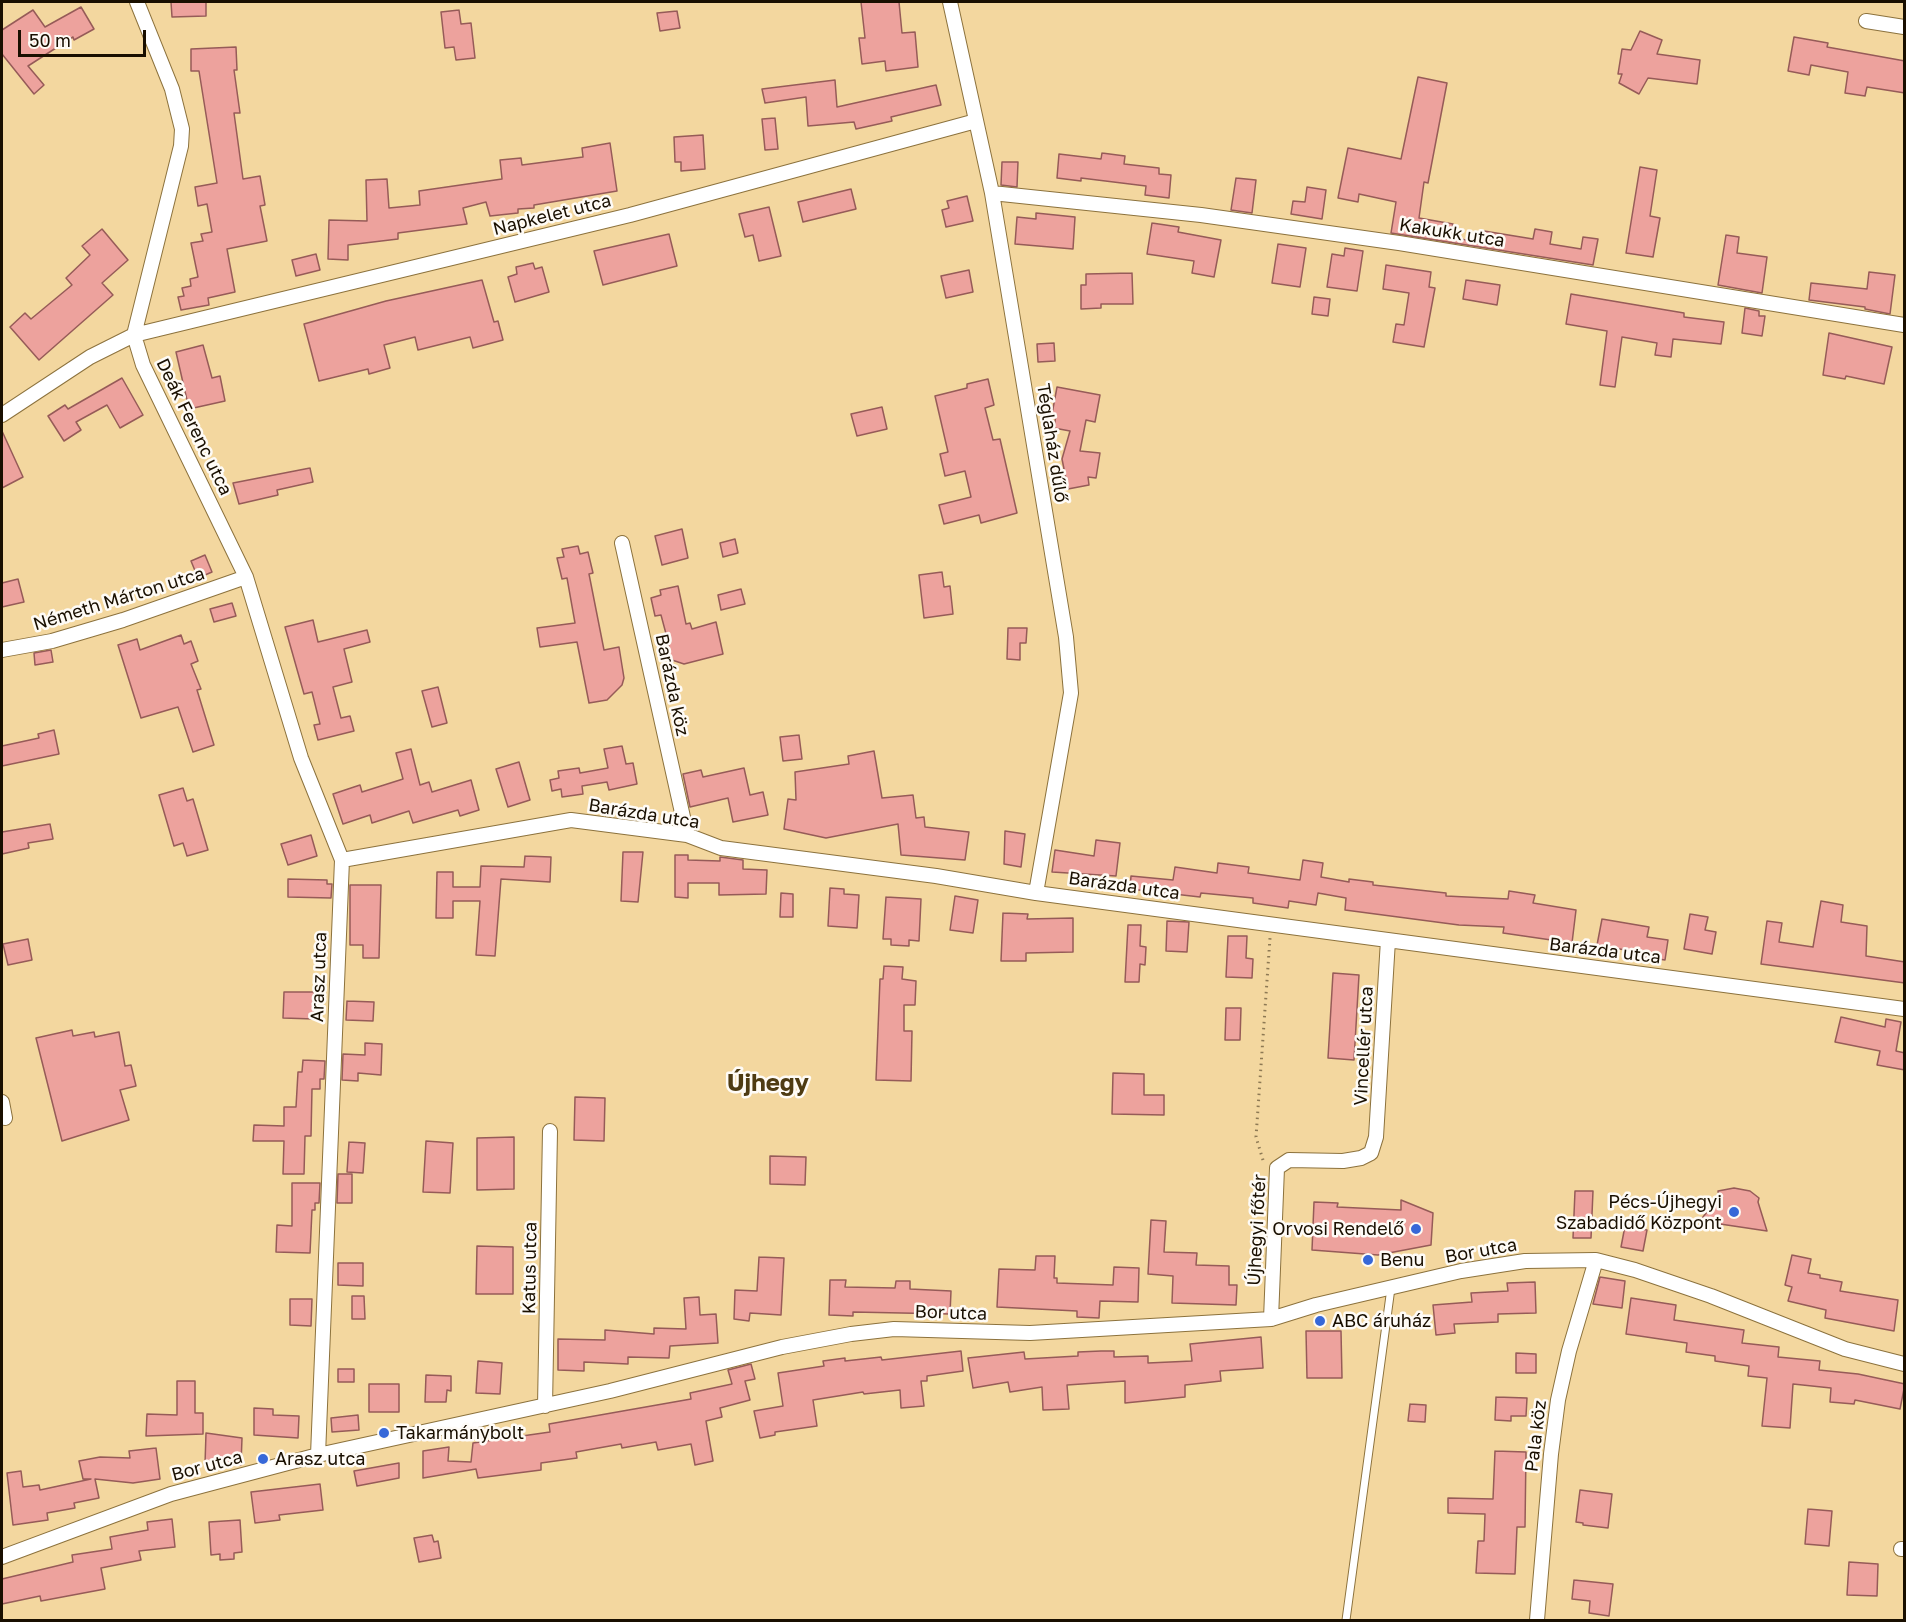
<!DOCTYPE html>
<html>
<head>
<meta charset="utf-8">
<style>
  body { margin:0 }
  #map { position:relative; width:1906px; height:1622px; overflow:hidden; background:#f3d79f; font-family:"Golos Text",sans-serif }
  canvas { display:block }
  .frame { position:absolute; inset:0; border:3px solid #190f00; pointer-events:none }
  .scale { position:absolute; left:18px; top:30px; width:128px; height:27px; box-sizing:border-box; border:3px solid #190f00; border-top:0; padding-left:8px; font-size:18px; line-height:21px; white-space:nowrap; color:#190f00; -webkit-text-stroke:4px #fefbf6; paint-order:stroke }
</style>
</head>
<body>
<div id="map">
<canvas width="1906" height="1622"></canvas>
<div class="frame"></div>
<div class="scale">50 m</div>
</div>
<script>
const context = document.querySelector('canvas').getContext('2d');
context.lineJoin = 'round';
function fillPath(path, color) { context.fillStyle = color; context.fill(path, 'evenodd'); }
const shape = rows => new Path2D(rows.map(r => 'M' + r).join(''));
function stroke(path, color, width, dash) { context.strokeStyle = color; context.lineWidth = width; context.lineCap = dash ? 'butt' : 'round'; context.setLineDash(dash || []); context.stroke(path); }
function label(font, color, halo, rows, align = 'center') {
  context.font = font + ' "Golos Text",sans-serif'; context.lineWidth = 5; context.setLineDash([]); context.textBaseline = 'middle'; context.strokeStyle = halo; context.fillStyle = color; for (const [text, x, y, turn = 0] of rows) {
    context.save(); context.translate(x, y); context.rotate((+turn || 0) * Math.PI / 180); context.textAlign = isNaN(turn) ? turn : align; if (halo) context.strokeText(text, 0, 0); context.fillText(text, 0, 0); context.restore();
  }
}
const building = shape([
  [171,2,206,2,206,16,172,17,171,2],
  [861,2,899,2,902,33,915,32,918,67,886,71,885,61,862,64,859,38,865,38,861,2],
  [81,7,94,29,74,40,73,37,28,66,44,85,34,94,2,54,2,30,33,10,45,27,81,7],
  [459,10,461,24,471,23,475,58,456,60,454,47,445,48,441,12,459,10],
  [677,11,680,28,660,31,657,13,677,11],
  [1640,31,1662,40,1657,54,1700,60,1697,84,1648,78,1639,94,1619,83,1622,74,1618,74,1622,49,1631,50,1640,31],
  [1794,37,1828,43,1827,47,1905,61,1905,93,1867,87,1865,96,1845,93,1848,72,1811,65,1809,75,1788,71,1794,37],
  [236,47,237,70,234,70,240,113,234,113,243,179,260,176,265,205,260,206,267,241,227,249,235,292,208,298,209,305,181,310,178,297,184,296,182,288,191,286,190,279,198,277,191,243,203,241,201,234,212,232,207,204,198,206,195,187,217,183,199,71,191,71,191,49,236,47],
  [1418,77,1447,83,1428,183,1424,182,1419,218,1453,224,1450,237,1482,243,1484,231,1533,239,1535,229,1552,232,1550,244,1581,249,1583,237,1598,239,1593,265,1391,233,1396,202,1359,194,1358,202,1338,198,1348,148,1401,159,1418,77],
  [835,80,837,107,936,85,941,105,891,117,892,121,856,129,854,122,808,126,806,97,765,103,762,89,835,80],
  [775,118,778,149,765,150,762,119,775,118],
  [703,135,705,169,681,171,681,162,675,162,674,137,703,135],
  [610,143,617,191,534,205,534,208,518,209,518,213,490,216,486,202,463,208,467,224,398,233,398,239,348,245,348,260,328,259,329,220,367,221,366,180,387,179,389,208,420,205,419,191,502,179,500,160,521,158,522,165,583,157,582,148,610,143],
  [1102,153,1125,156,1124,164,1159,168,1159,174,1171,175,1169,198,1145,195,1146,186,1081,178,1081,181,1057,178,1059,154,1101,159,1102,153],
  [1002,162,1018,162,1017,187,1001,185,1002,162],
  [1640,167,1657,170,1650,216,1660,218,1653,257,1626,253,1640,167],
  [1236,178,1256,180,1252,213,1231,210,1236,178],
  [1307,187,1326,190,1322,219,1291,214,1293,201,1305,202,1307,187],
  [851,189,856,209,803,222,798,202,851,189],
  [967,196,973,221,946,227,942,210,949,208,947,201,967,196],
  [769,207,781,256,759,261,753,235,745,237,739,214,769,207],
  [1036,213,1075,217,1073,249,1015,244,1017,217,1036,219,1036,213],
  [1152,223,1179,227,1178,232,1221,240,1214,277,1192,273,1194,261,1147,254,1152,223],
  [102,229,128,260,102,283,113,295,39,360,10,327,25,313,31,319,72,285,66,278,90,255,82,246,102,229],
  [669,234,677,266,603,285,594,251,669,234],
  [1726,235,1739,237,1737,253,1767,257,1762,293,1718,285,1726,235],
  [1278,244,1306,248,1300,287,1272,283,1278,244],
  [1345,248,1363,251,1357,291,1327,287,1332,254,1344,256,1345,248],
  [316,254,320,270,296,276,292,260,316,254],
  [533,263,535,269,542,267,549,292,515,302,508,277,517,274,516,267,533,263],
  [1386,265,1431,272,1429,287,1435,288,1424,347,1393,342,1396,324,1404,325,1409,293,1383,289,1386,265],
  [969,270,973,292,946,298,941,276,969,270],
  [1869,272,1895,275,1890,314,1865,309,1865,307,1809,300,1811,283,1867,289,1869,272],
  [1132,273,1133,304,1101,304,1101,308,1081,309,1081,285,1086,285,1086,274,1132,273],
  [482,280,494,322,498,321,503,340,473,348,470,337,418,350,415,337,384,345,390,368,369,374,368,369,319,381,304,324,386,301,482,280],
  [1466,280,1500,285,1497,305,1463,299,1466,280],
  [1571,294,1684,313,1684,317,1724,322,1721,344,1673,339,1671,357,1655,355,1657,343,1622,337,1615,387,1600,385,1607,331,1566,324,1571,294],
  [1314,297,1330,299,1328,316,1312,314,1314,297],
  [1745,308,1759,311,1759,316,1765,316,1762,336,1742,333,1745,308],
  [1829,333,1892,347,1884,384,1846,376,1845,379,1823,375,1829,333],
  [1054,343,1055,361,1038,362,1037,344,1054,343],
  [203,345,212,378,220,376,225,401,189,409,176,352,203,345],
  [122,378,143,415,120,428,107,405,76,422,81,430,64,441,48,416,65,405,68,409,122,378],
  [988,379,994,405,985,408,993,440,1000,439,1017,513,981,523,979,515,944,524,939,505,971,497,965,471,945,476,940,454,948,452,935,396,967,388,967,384,988,379],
  [1057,387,1100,395,1095,422,1086,420,1080,451,1100,453,1096,478,1088,477,1089,485,1068,489,1062,459,1070,431,1054,428,1056,415,1052,414,1057,387],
  [882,407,887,429,857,436,851,414,882,407],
  [2,431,23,477,2,488,2,431],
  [310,468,313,482,277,490,278,495,239,504,233,483,310,468],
  [682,529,688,558,662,565,655,536,682,529],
  [735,539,738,553,723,557,720,543,735,539],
  [578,546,580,554,588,552,593,573,589,574,604,650,619,647,624,678,622,685,607,700,589,703,577,642,540,647,537,628,575,623,567,578,562,579,557,558,564,557,562,549,578,546],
  [205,555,212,572,198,578,191,561,205,555],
  [942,572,944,587,950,586,953,614,924,618,919,575,942,572],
  [18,579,24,602,2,607,2,583,18,579],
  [678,586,686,624,690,623,692,629,716,622,723,654,684,664,666,658,669,645,661,615,655,616,651,598,661,595,660,590,678,586],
  [741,589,745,604,721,610,718,595,741,589],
  [232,603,236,616,214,622,210,609,232,603],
  [313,620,318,642,367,630,370,642,344,649,352,682,333,687,341,718,350,716,354,731,318,740,314,725,320,724,312,692,304,694,285,627,313,620],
  [1008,628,1027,628,1026,643,1020,643,1020,660,1007,659,1008,628],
  [181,635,184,644,191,641,198,661,191,664,201,689,197,690,214,745,193,752,178,707,141,718,118,645,137,639,140,650,181,635],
  [51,650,53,662,35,665,34,653,51,650],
  [438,687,447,723,432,727,422,691,438,687],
  [54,730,59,754,2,766,2,746,39,738,38,734,54,730],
  [799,735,802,759,783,761,780,737,799,735],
  [622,746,626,764,633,763,637,784,609,790,607,782,582,786,583,794,562,797,561,789,552,791,550,780,559,778,558,771,579,768,580,773,608,768,604,749,622,746],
  [411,749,420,785,429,782,432,792,471,780,479,810,460,816,458,810,413,823,409,811,372,823,370,815,343,824,333,794,360,785,362,792,403,779,396,753,411,749],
  [874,751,882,798,913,795,916,818,924,817,925,827,969,832,965,860,901,855,898,824,826,838,784,829,788,799,796,800,795,772,849,764,848,756,874,751],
  [519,762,530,800,508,807,496,769,519,762],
  [744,768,750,795,763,792,768,815,733,822,728,798,690,807,683,774,701,770,703,777,744,768],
  [183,788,187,801,193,799,208,850,187,856,183,843,174,846,159,795,183,788],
  [50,824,53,839,28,843,29,848,2,854,2,832,50,824],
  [1005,831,1025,834,1021,867,1004,864,1005,831],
  [311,835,317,856,288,865,281,844,311,835],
  [1096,840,1120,843,1116,876,1052,872,1055,850,1094,856,1096,840],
  [623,852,643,852,638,902,621,901,623,852],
  [675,855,688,855,688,860,720,861,720,857,743,860,743,869,767,870,766,894,719,895,719,883,688,883,688,898,675,897,675,855],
  [525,856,551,857,550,882,501,879,495,956,476,955,480,901,453,901,453,918,436,918,437,872,453,872,453,887,480,887,481,866,524,867,525,856],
  [1303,860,1323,863,1321,877,1349,882,1349,879,1373,882,1373,885,1446,893,1446,896,1508,899,1509,891,1535,895,1533,903,1576,910,1572,943,1503,933,1504,927,1459,925,1345,910,1346,898,1318,893,1316,905,1289,901,1288,908,1253,903,1253,898,1201,893,1200,897,1130,889,1131,876,1173,880,1175,867,1217,873,1218,863,1249,867,1248,873,1300,880,1303,860],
  [288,879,327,880,327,884,332,884,331,898,288,897,288,879],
  [350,885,381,885,379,958,363,958,363,945,350,945,350,885],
  [830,888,844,889,844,894,859,895,857,928,828,926,830,888],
  [781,893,793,894,793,917,780,917,781,893],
  [955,896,978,900,973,933,950,930,955,896],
  [886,897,921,899,919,941,909,940,909,946,891,945,891,939,883,939,886,897],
  [1821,901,1843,905,1841,922,1867,926,1866,956,1905,962,1905,983,1761,964,1767,921,1782,923,1779,942,1813,947,1821,901],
  [1003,913,1028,914,1027,919,1073,918,1073,952,1026,953,1026,961,1001,961,1003,913],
  [1690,914,1708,917,1705,930,1716,932,1712,954,1684,949,1690,914],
  [1602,919,1649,927,1647,937,1668,940,1665,960,1631,955,1631,951,1597,945,1602,919],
  [1167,921,1189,922,1187,952,1166,951,1167,921],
  [1128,925,1141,925,1140,946,1146,947,1145,965,1140,964,1139,982,1125,982,1128,925],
  [1228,936,1247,936,1246,958,1253,959,1252,978,1226,977,1228,936],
  [28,939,32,960,8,965,3,944,28,939],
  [884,966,903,967,902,979,916,981,915,1005,904,1005,904,1031,912,1031,911,1081,876,1080,880,979,883,979,884,966],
  [1333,973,1359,975,1354,1060,1328,1058,1333,973],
  [284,992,314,992,314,1019,283,1018,284,992],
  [347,1001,374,1002,373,1021,346,1020,347,1001],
  [1226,1008,1241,1008,1240,1040,1225,1040,1226,1008],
  [1841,1017,1885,1027,1886,1019,1901,1022,1896,1051,1905,1053,1905,1070,1877,1065,1880,1051,1835,1042,1841,1017],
  [72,1030,73,1036,94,1032,95,1037,119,1032,125,1066,131,1065,136,1086,120,1090,129,1120,62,1141,36,1038,72,1030],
  [365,1043,382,1044,381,1075,358,1073,358,1081,342,1080,343,1054,365,1055,365,1043],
  [303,1060,325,1061,324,1079,320,1079,320,1089,312,1089,311,1136,305,1136,304,1174,283,1174,284,1141,253,1141,254,1125,284,1126,284,1107,296,1107,298,1072,302,1072,303,1060],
  [1113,1073,1144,1074,1144,1095,1164,1095,1164,1115,1112,1114,1113,1073],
  [575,1097,605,1098,604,1141,574,1140,575,1097],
  [514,1137,514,1189,477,1190,477,1138,514,1137],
  [426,1141,453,1143,450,1193,423,1192,426,1141],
  [349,1142,365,1143,363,1173,347,1172,349,1142],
  [770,1156,806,1157,805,1185,770,1184,770,1156],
  [338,1174,352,1174,352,1203,337,1203,338,1174],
  [292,1183,320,1183,319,1203,315,1203,315,1210,312,1210,310,1253,276,1252,277,1225,292,1226,292,1183],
  [1734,1188,1750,1191,1759,1198,1758,1202,1767,1231,1700,1221,1719,1196,1718,1191,1734,1188],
  [1575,1191,1593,1191,1591,1238,1573,1238,1575,1191],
  [1401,1200,1433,1213,1431,1245,1378,1255,1312,1250,1314,1202,1338,1203,1337,1207,1401,1210,1401,1200],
  [1151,1220,1166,1221,1164,1252,1197,1253,1196,1265,1229,1266,1229,1285,1237,1285,1236,1305,1172,1303,1173,1276,1148,1274,1151,1220],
  [1625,1226,1647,1230,1643,1251,1621,1247,1625,1226],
  [477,1246,513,1247,513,1294,476,1294,477,1246],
  [1792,1255,1811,1259,1808,1273,1820,1275,1820,1278,1842,1282,1840,1291,1898,1300,1894,1331,1825,1318,1826,1310,1788,1301,1792,1287,1785,1285,1792,1255],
  [1036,1256,1055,1256,1054,1278,1057,1278,1057,1283,1113,1285,1114,1267,1139,1268,1138,1302,1100,1301,1099,1318,1077,1317,1077,1311,997,1307,999,1269,1035,1270,1036,1256],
  [759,1257,784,1258,781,1315,750,1313,749,1321,734,1319,735,1290,757,1291,759,1257],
  [338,1263,363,1263,363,1286,338,1285,338,1263],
  [1600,1277,1625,1281,1622,1308,1593,1304,1600,1277],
  [830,1280,846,1280,845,1287,895,1288,896,1281,910,1281,910,1289,951,1291,950,1314,853,1312,853,1316,829,1315,830,1280],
  [1535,1282,1536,1313,1498,1314,1498,1322,1454,1324,1455,1333,1436,1335,1433,1305,1472,1302,1471,1293,1508,1291,1507,1283,1535,1282],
  [352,1296,364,1296,365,1319,352,1319,352,1296],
  [699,1297,700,1315,716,1314,718,1343,670,1346,669,1358,628,1357,628,1364,584,1362,584,1371,558,1370,558,1339,605,1340,605,1330,654,1334,654,1328,686,1329,684,1298,699,1297],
  [1631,1298,1676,1305,1674,1320,1744,1330,1742,1343,1779,1347,1778,1357,1820,1361,1819,1370,1858,1374,1905,1384,1900,1409,1855,1400,1854,1404,1830,1402,1831,1388,1793,1384,1790,1428,1762,1426,1767,1378,1748,1376,1749,1366,1715,1361,1715,1356,1686,1352,1687,1343,1626,1334,1631,1298],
  [290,1299,312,1299,311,1326,290,1325,290,1299],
  [1306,1331,1341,1331,1342,1378,1307,1378,1306,1331],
  [1261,1337,1263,1368,1220,1371,1221,1381,1185,1385,1185,1397,1125,1403,1125,1381,1067,1385,1069,1409,1043,1410,1042,1387,1010,1392,1008,1382,973,1388,968,1358,1024,1352,1025,1359,1078,1356,1078,1352,1101,1351,1114,1351,1114,1357,1148,1356,1148,1363,1192,1361,1190,1344,1261,1337],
  [961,1351,963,1371,927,1376,927,1381,921,1381,924,1406,901,1408,900,1390,864,1394,863,1392,813,1400,817,1426,775,1432,775,1435,760,1438,754,1411,783,1406,778,1373,824,1366,823,1361,845,1358,845,1361,881,1357,882,1360,961,1351],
  [1516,1353,1536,1354,1536,1373,1516,1373,1516,1353],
  [478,1361,502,1363,500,1394,476,1393,478,1361],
  [751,1364,755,1379,745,1381,750,1400,720,1408,722,1417,706,1421,713,1461,695,1465,691,1444,658,1450,656,1442,622,1448,621,1444,576,1452,577,1458,541,1463,541,1470,478,1478,476,1469,423,1478,423,1451,449,1447,448,1461,471,1462,473,1443,550,1432,549,1424,691,1399,690,1393,732,1384,728,1370,751,1364],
  [338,1369,354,1369,354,1382,338,1382,338,1369],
  [426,1375,451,1376,451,1391,447,1390,446,1402,425,1402,426,1375],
  [177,1381,195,1381,195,1413,203,1413,203,1434,146,1436,147,1414,177,1415,177,1381],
  [369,1384,399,1384,399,1412,369,1412,369,1384],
  [1496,1397,1527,1398,1526,1416,1511,1416,1511,1421,1495,1420,1496,1397],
  [1410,1404,1426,1405,1425,1422,1408,1421,1410,1404],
  [254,1408,273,1409,273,1415,299,1416,298,1438,254,1435,254,1408],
  [358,1415,359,1430,332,1432,331,1418,358,1415],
  [206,1433,242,1438,241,1465,205,1464,206,1433],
  [156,1448,160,1479,133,1483,95,1479,99,1498,74,1503,75,1508,47,1513,48,1520,13,1525,7,1473,21,1471,23,1487,39,1485,40,1490,91,1479,83,1479,79,1461,100,1457,130,1458,129,1451,156,1448],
  [1495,1451,1526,1452,1525,1527,1517,1527,1515,1574,1476,1573,1478,1541,1484,1541,1485,1514,1448,1513,1448,1498,1493,1499,1495,1451],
  [399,1463,399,1478,357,1486,354,1471,399,1463],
  [320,1484,323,1510,279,1515,280,1520,255,1523,251,1492,320,1484],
  [1580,1490,1612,1494,1608,1528,1583,1525,1583,1523,1576,1522,1580,1490],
  [1808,1509,1832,1511,1829,1546,1805,1544,1808,1509],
  [172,1519,175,1547,139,1551,141,1560,101,1568,105,1589,41,1601,40,1596,2,1604,2,1579,73,1562,72,1555,112,1549,110,1537,148,1530,147,1522,172,1519],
  [240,1520,242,1552,234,1553,234,1559,220,1560,220,1554,211,1555,209,1522,240,1520],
  [432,1535,434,1542,438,1541,441,1558,419,1562,414,1538,432,1535],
  [1849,1562,1878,1564,1877,1596,1847,1595,1849,1562],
  [1574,1580,1613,1584,1609,1616,1589,1613,1590,1601,1572,1599,1574,1580]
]);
fillPath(building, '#eda29d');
stroke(building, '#965b58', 1.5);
const service = shape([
  [1346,1620,1391,1288]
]);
const minor = shape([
  [137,2,172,89,182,129,181,146,134,335,143,365,246,577,301,758,342,860,318,1455],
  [950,2,992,193,1066,637,1071,693,1036,893],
  [1866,21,1904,27],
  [992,193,1201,215,1399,243,1904,325],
  [2,415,90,357,134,335,630,215,976,121],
  [622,543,687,835],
  [2,650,52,641,123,620,246,577],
  [342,860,571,820,687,835,721,848,936,876,1036,893,1904,1009],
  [2,1102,5,1118],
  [1271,1319,1277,1168,1289,1160,1343,1161,1361,1158,1371,1153,1376,1137,1388,940],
  [545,1406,550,1131],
  [1901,1549,1904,1549],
  [2,1557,171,1494,318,1455,610,1391,782,1347,851,1334,894,1329,1030,1333,1271,1319,1316,1305,1461,1271,1525,1261,1596,1260,1635,1270,1711,1296,1845,1349,1904,1364],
  [1537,1620,1551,1454,1558,1400,1569,1351,1596,1260]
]);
stroke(service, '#8c723d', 9);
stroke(minor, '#8c723d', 16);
stroke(shape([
  [1263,1160,1256,1137,1270,938]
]), '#8d7954', 3, [1.5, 4.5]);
stroke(service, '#fff', 7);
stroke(minor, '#fff', 14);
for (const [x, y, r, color] of [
  [1734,1212,6,"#3768d8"],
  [1416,1229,6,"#3768d8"],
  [1368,1260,6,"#3768d8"],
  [1320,1321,6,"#3768d8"],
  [384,1433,6,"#3768d8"],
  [263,1459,6,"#3768d8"]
]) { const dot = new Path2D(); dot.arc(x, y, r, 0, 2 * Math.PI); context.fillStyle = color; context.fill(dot); stroke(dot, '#fefbf6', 2); }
label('18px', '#190f00', '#fefbf6', [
  ["Napkelet utca",552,215,-14],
  ["Kakukk utca",1452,233,9],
  ["Deák Ferenc utca",194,427,64],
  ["Téglaház dűlő",1052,443,81],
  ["Németh Márton utca",119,599,-17],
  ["Barázda köz",672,685,78],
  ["Barázda utca",644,814,9],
  ["Barázda utca",1124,886,8],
  ["Barázda utca",1605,951,7],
  ["Arasz utca",319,977,-88],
  ["Vincellér utca",1364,1046,-87],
  ["Újhegyi főtér",1257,1230,-87],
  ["Bor utca",1481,1251,-10],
  ["Katus utca",530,1268,-89],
  ["Bor utca",951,1313,2],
  ["Pala köz",1536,1436,-83],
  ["Bor utca",207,1466,-15]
]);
label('18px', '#190f00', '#fefbf6', [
  ["Pécs-Újhegyi",1722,1202,"right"],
  ["Szabadidő Központ",1722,1223,"right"],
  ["Orvosi Rendelő",1404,1229,"right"],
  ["Benu",1380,1260],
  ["ABC áruház",1332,1321],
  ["Takarmánybolt",396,1433],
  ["Arasz utca",275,1459]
], 'left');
label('bold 24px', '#4e3b12', '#fefbf6', [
  ["Újhegy",768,1083]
]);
</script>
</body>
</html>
